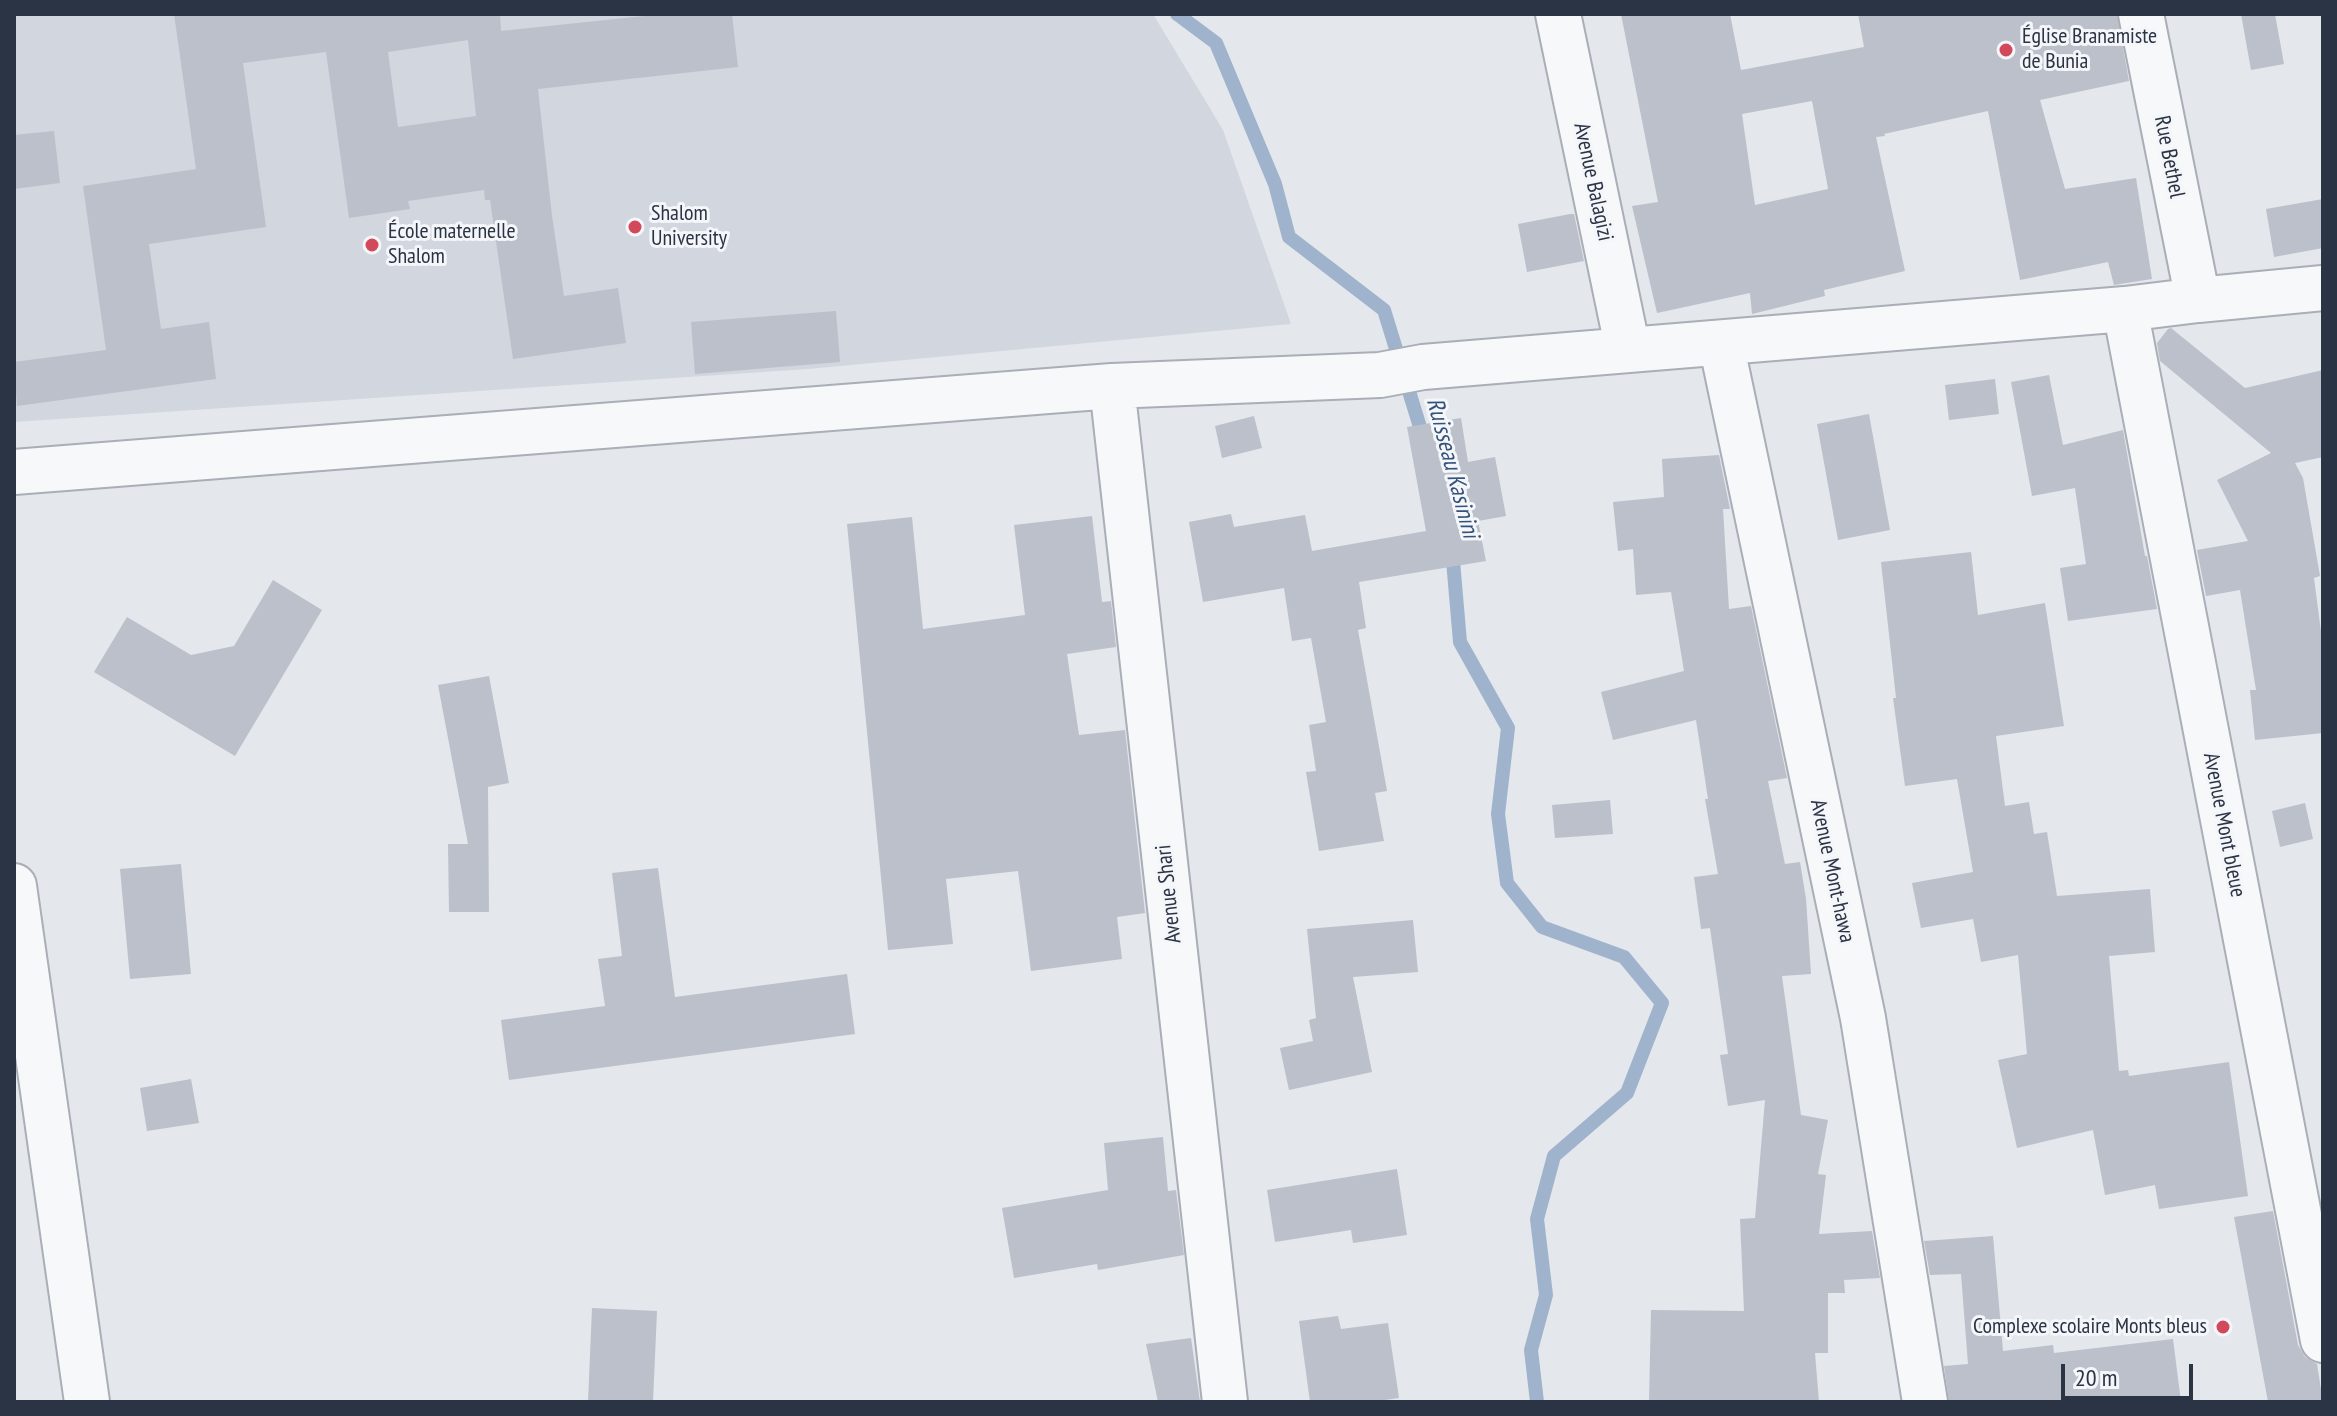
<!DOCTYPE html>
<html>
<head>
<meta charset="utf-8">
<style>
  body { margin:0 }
  #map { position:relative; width:2337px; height:1416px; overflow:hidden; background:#e4e7ec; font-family:"PT Sans Narrow",sans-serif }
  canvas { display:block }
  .frame { position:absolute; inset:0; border:16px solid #2b3445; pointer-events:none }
  .scale { position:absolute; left:2061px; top:1364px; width:132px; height:36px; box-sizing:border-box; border:4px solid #2b3445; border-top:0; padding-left:10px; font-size:24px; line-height:28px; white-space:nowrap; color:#2b3445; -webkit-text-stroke:6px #f4f6f9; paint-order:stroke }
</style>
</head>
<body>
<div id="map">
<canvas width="2337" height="1416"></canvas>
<div class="frame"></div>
<div class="scale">20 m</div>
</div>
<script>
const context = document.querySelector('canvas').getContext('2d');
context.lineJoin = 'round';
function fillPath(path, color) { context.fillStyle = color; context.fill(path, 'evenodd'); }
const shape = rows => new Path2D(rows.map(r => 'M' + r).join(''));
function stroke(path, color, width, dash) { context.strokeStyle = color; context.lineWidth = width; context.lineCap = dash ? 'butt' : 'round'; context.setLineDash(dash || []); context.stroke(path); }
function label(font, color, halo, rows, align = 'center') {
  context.font = font + ' "PT Sans Narrow",sans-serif'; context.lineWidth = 6; context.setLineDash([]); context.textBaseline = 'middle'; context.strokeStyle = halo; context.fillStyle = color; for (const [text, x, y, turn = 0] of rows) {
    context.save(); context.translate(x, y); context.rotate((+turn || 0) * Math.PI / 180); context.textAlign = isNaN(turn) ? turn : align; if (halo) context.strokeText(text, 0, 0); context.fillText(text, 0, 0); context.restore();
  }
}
fillPath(shape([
  [14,14,1153,14,1223,130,1291,324,808,369,14,422]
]), '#d2d6de');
stroke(shape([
  [1177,14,1216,43,1275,184,1289,237,1384,310,1424,440],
  [1452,549,1460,642,1508,728,1498,814,1507,883,1542,927,1624,957,1662,1003,1627,1093,1554,1156,1537,1219,1546,1295,1531,1350,1537,1402]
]), '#9fb4cc', 14);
fillPath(shape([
  [174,14,500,14,501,31,663,14,732,14,738,67,538,89,552,216,564,296,618,288,626,343,513,359,490,200,485,200,484,190,408,201,410,209,349,218,326,52,243,63,266,227,149,244,161,329,209,322,216,379,17,406,14,362,106,350,83,186,196,169],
  [468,40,476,116,398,127,388,52],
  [1621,14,1730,14,1741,70,1864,47,1858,14,2117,14,2129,81,2040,100,2065,189,2136,178,2152,279,2114,285,2108,262,2020,280,1988,111,1884,134,1885,136,1876,137,1905,271,1824,290,1825,296,1752,314,1750,293,1657,313,1632,206,1658,202],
  [1812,101,1828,189,1755,205,1742,114],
  [2241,14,2275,14,2284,64,2251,70],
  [54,131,60,183,14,189,14,135],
  [2323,199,2323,248,2274,257,2266,209],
  [1570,214,1574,214,1584,261,1527,272,1518,224],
  [836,311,840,362,695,374,691,322],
  [2171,328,2245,388,2323,370,2323,457,2295,463,2303,478,2320,576,2314,578,2323,647,2323,733,2255,740,2250,690,2256,690,2240,590,2206,596,2197,550,2248,541,2217,480,2271,453,2160,361,2157,343,2168,329],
  [2049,375,2063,445,2123,430,2145,556,2147,556,2157,609,2068,621,2060,568,2086,564,2075,488,2032,496,2011,382],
  [1995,379,1999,414,1949,420,1945,385],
  [1869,414,1890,530,1838,540,1817,424],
  [1254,416,1262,448,1222,458,1215,426],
  [1461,418,1468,462,1495,457,1506,516,1478,521,1486,561,1359,582,1366,628,1358,630,1387,791,1375,793,1384,841,1319,851,1306,772,1316,771,1309,725,1326,722,1311,638,1292,641,1284,588,1203,602,1189,522,1231,514,1234,527,1305,515,1312,551,1426,531,1407,427],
  [1719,455,1730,509,1723,509,1729,609,1751,606,1787,778,1768,781,1785,864,1800,862,1806,899,1811,974,1782,976,1801,1115,1828,1120,1818,1174,1826,1175,1819,1234,1872,1231,1880,1278,1844,1280,1845,1293,1828,1293,1828,1353,1815,1353,1819,1402,1649,1402,1651,1310,1744,1311,1740,1219,1755,1218,1765,1100,1728,1106,1720,1055,1728,1054,1710,928,1701,929,1694,877,1718,874,1705,799,1708,799,1696,720,1613,740,1601,692,1684,671,1671,592,1636,595,1633,549,1618,551,1613,502,1664,497,1662,459],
  [1092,516,1102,602,1111,601,1116,647,1067,654,1079,735,1125,730,1145,913,1117,917,1122,959,1031,971,1018,871,946,879,953,944,888,950,847,524,912,517,923,629,1025,615,1014,525],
  [1971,552,1978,615,2045,603,2064,726,1996,736,2005,806,2029,802,2034,834,2047,832,2057,896,2150,889,2155,952,2109,956,2119,1071,2128,1070,2129,1076,2229,1062,2248,1196,2159,1209,2155,1185,2105,1195,2093,1130,2017,1148,1998,1060,2027,1054,2018,955,1981,962,1973,919,1921,928,1912,883,1973,872,1957,779,1905,786,1893,698,1896,698,1881,562],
  [273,580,322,610,235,756,94,672,127,617,191,655,234,646],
  [489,676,509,783,488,787,489,912,449,912,448,844,468,844,438,685],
  [1610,800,1613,834,1555,838,1552,805],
  [2305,803,2313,839,2280,847,2272,811],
  [181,864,191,974,130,979,120,869],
  [658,868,675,997,847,974,855,1034,509,1080,501,1020,605,1006,598,959,622,956,612,873],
  [1413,920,1418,972,1353,977,1372,1072,1289,1090,1280,1048,1313,1041,1309,1020,1316,1018,1307,929],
  [191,1079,199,1123,147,1131,140,1088],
  [1163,1137,1168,1191,1176,1190,1184,1255,1098,1270,1097,1264,1014,1278,1002,1208,1108,1190,1104,1143],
  [1397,1169,1407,1235,1353,1243,1351,1230,1275,1242,1267,1190],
  [2273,1211,2298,1345,2305,1357,2317,1364,2323,1402,2268,1402,2234,1217],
  [1993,1236,2003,1351,2053,1345,2054,1353,2173,1339,2181,1402,1949,1402,1944,1366,1968,1364,1961,1274,1930,1275,1924,1241],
  [592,1308,657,1311,653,1402,588,1402],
  [1338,1316,1341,1329,1388,1323,1399,1398,1370,1402,1310,1402,1299,1321],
  [1191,1338,1200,1402,1158,1402,1146,1344]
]), '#bbc0ca');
const minor = shape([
  [1558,14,1628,350],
  [2141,14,2198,300],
  [2125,309,2323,1340],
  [1721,343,1863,1018,1925,1402],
  [1112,386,1225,1402],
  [14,472,1112,386,1380,375,1423,367,2125,309,2198,300,2323,288],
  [14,886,87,1402]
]);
stroke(minor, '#a9aeb7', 48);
stroke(minor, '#f7f8fa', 44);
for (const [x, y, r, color] of [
  [2006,50,8,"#d1495b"],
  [635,227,8,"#d1495b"],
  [372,245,8,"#d1495b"],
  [2223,1327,8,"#d1495b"]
]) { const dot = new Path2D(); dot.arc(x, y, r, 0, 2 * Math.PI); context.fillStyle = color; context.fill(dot); stroke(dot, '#f4f6f9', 3); }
label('22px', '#2b3445', '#f4f6f9', [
  ["Église Branamiste",2022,37],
  ["de Bunia",2022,62],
  ["Shalom",651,214],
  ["University",651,239],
  ["École maternelle",388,232],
  ["Shalom",388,257],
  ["Complexe scolaire Monts bleus",2207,1327,"right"]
], 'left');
label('22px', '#2b3445', '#f4f6f9', [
  ["Rue Bethel",2169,157,79],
  ["Avenue Balagizi",1593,182,78],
  ["Avenue Mont bleue",2224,825,79],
  ["Avenue Mont-hawa",1832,871,78],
  ["Avenue Shari",1169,894,-96]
]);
label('italic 24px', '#34527a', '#f4f6f9', [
  ["Ruisseau Kasinini",1452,468,75]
]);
</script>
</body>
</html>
